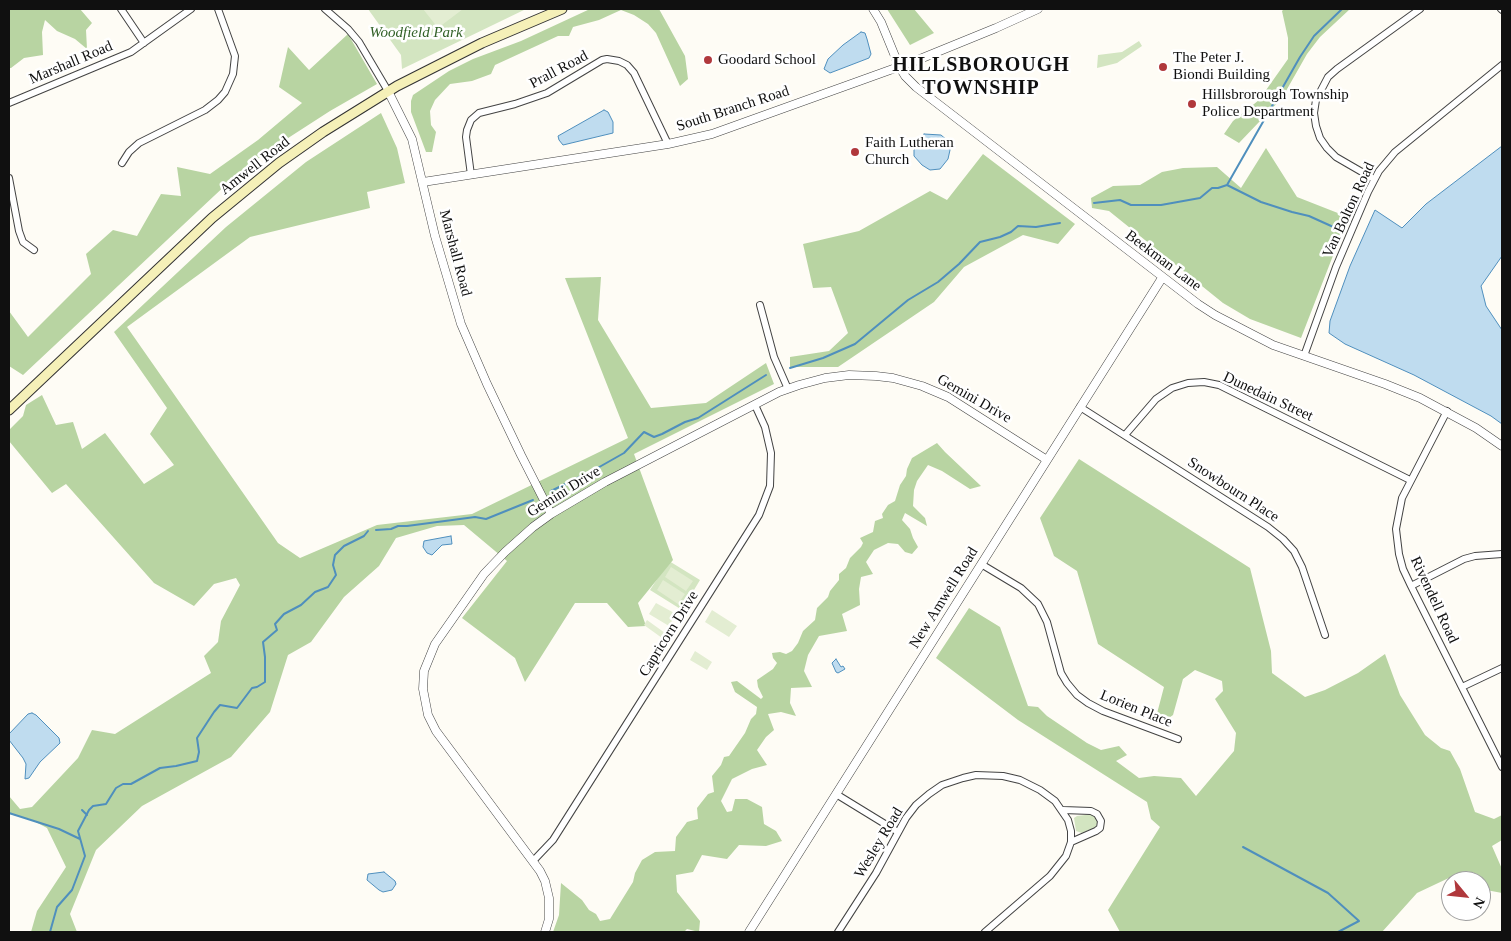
<!DOCTYPE html>
<html>
<head>
<meta charset="utf-8">
<style>
  body { margin:0 }
  #map { position:relative; width:1511px; height:941px; overflow:hidden; background:#fefcf5; font-family:Georgia,serif }
  canvas { display:block }
  .frame { position:absolute; inset:0; border:10px solid #101010; pointer-events:none }
  .north { position:absolute; left:1441px; top:871px; width:50px; height:50px; box-sizing:border-box; background:#fff; border:1px solid #9f9f9f; border-radius:50%; rotate:118deg; font-size:14px; font-weight:700; line-height:20px; text-align:center; color:#101010 }
  .north::after { content:''; display:block; margin:auto; width:18px; height:22px; background:#b0383c; clip-path:polygon(50% 0,100% 100%,50% 72%,0 100%) }
</style>
</head>
<body>
<div id="map">
<canvas width="1511" height="941"></canvas>
<div class="frame"></div>
<div class="north">N</div>
</div>
<script>
const context = document.querySelector('canvas').getContext('2d');
context.lineJoin = 'round';
function fillPath(path, color) { context.fillStyle = color; context.fill(path, 'evenodd'); }
const shape = rows => new Path2D(rows.map(r => 'M' + r).join(''));
function stroke(path, color, width, dash) { context.strokeStyle = color; context.lineWidth = width; context.lineCap = dash ? 'butt' : 'round'; context.setLineDash(dash || []); context.stroke(path); }
function label(font, color, halo, rows, align = 'center') {
  context.font = font + ' Georgia,serif'; context.lineWidth = 5; context.setLineDash([]); context.textBaseline = 'middle'; context.strokeStyle = halo; context.fillStyle = color; for (const [text, x, y, turn = 0] of rows) {
    context.save(); context.translate(x, y); context.rotate((+turn || 0) * Math.PI / 180); context.textAlign = isNaN(turn) ? turn : align; if (halo) context.strokeText(text, 0, 0); context.fillText(text, 0, 0); context.restore();
  }
}
fillPath(shape([
  [368,9,526,9,402,69,401,55],
  [1139,41,1142,46,1117,63,1097,68,1098,55,1122,52],
  [669,561,700,580,682,610,650,590],
  [1093,814,1098,820,1096,827,1082,833,1076,831,1074,818,1077,816]
]), '#d3e5c1');
fillPath(shape([
  [9,9,80,9,92,23,86,30,87,49,75,39,57,31,45,20,42,32,43,55,24,58,11,68,9,68],
  [590,9,659,9,685,56,688,79,680,86,656,33,648,24,634,15,621,10,599,20,573,27,569,36,558,36,495,65,491,74,472,81,450,84,435,100,430,111,431,125,436,132,432,152,426,152,411,112,411,101,413,95,449,71,473,59,521,41],
  [887,9,914,9,934,33,910,45],
  [1284,9,1350,9,1320,37,1307,54,1282,98,1239,143,1224,134,1233,121,1259,100,1288,59,1288,38,1282,11],
  [348,34,377,84,330,111,268,151,230,181,23,375,9,366,9,311,28,337,91,274,86,254,113,230,137,236,161,194,181,196,177,167,210,174,258,140,302,103,279,87,288,47,309,70],
  [381,113,397,148,405,183,367,192,370,208,250,237,127,327,278,543,300,558,377,525,472,514,628,438,565,278,601,277,598,320,651,408,706,403,766,363,774,384,634,454,673,560,638,603,646,626,628,627,607,603,575,603,525,682,515,658,462,618,507,561,464,525,437,526,396,538,379,566,344,597,311,642,288,655,270,712,231,757,142,806,96,850,70,914,77,932,31,932,37,911,66,867,47,828,30,819,9,814,9,796,20,809,32,807,78,758,92,730,115,734,211,673,204,656,218,642,221,621,240,585,236,578,214,584,194,606,154,583,66,484,52,493,9,441,9,430,23,416,26,405,42,395,56,425,73,422,82,449,105,433,144,484,174,465,150,434,167,408,114,332,226,227,306,162],
  [1266,148,1297,197,1348,217,1301,338,1250,319,1223,303,1109,211,1092,208,1091,198,1113,186,1140,185,1162,172,1183,168,1217,167,1241,188],
  [983,154,1075,224,1058,244,1023,235,964,267,934,302,838,367,790,367,790,357,829,351,848,333,831,287,813,288,803,244,859,231,930,191,947,200],
  [937,443,945,452,981,486,970,489,942,471,928,465,917,481,914,490,913,506,925,518,927,526,905,513,902,520,910,529,913,538,918,547,912,554,905,552,898,544,888,543,874,550,866,562,873,574,861,577,859,589,860,605,842,614,847,631,819,636,808,655,804,671,812,687,791,688,790,703,796,716,781,712,768,714,774,730,766,737,757,750,767,765,752,769,732,779,721,801,727,812,732,811,735,799,747,799,762,807,764,824,776,831,782,841,766,846,739,845,727,859,702,855,693,872,676,875,677,892,700,921,699,932,687,929,684,932,553,932,559,915,561,883,582,900,589,910,596,914,600,921,610,919,633,882,635,873,642,860,655,852,675,851,676,837,687,822,698,819,697,808,708,794,714,792,712,776,721,765,724,757,729,756,745,733,751,719,756,714,757,707,735,692,731,682,737,681,761,699,763,697,758,687,757,680,773,669,777,663,773,658,772,653,780,652,786,654,792,651,798,643,803,631,815,620,817,608,828,597,830,591,839,580,839,574,846,568,850,558,861,547,863,543,860,538,873,532,875,521,883,518,882,514,888,505,895,501,900,485,906,476,907,469,912,458],
  [1079,459,1250,568,1271,651,1272,673,1305,697,1325,690,1358,673,1385,654,1400,695,1425,735,1441,748,1450,751,1460,769,1475,812,1494,819,1502,815,1502,840,1492,846,1502,869,1502,893,1481,889,1481,881,1462,881,1453,876,1417,893,1382,932,1120,932,1108,910,1160,827,1151,819,1147,802,1018,720,936,658,969,608,1000,627,1028,706,1038,707,1047,716,1087,743,1101,750,1119,746,1127,755,1116,761,1139,778,1154,776,1181,778,1196,796,1234,751,1236,733,1215,699,1223,691,1222,681,1195,670,1183,679,1173,715,1166,720,1155,721,1164,687,1098,644,1077,571,1054,556,1040,518]
]), '#b8d4a2');
fillPath(shape([
  [423,9,463,9,438,28],
  [671,567,693,581,686,591,665,577],
  [663,580,685,594,678,604,657,590],
  [656,603,676,614,669,626,649,614],
  [712,610,737,626,729,637,705,622],
  [647,620,665,633,662,638,644,625],
  [695,651,712,662,707,670,690,660]
]), '#e3edd2');
const water = shape([
  [861,32,865,33,867,39,871,54,869,58,830,73,824,69,828,59,843,45,861,32],
  [604,110,608,112,613,122,613,133,563,145,559,140,558,136,604,110],
  [924,134,941,135,948,141,950,150,948,159,940,169,930,170,922,165,914,156,914,150,924,134],
  [1502,146,1502,256,1481,286,1486,306,1502,330,1502,424,1491,416,1414,375,1345,344,1329,333,1330,321,1350,266,1375,210,1402,228,1426,204,1502,146],
  [451,536,452,544,442,545,432,555,427,553,423,547,424,541,451,536],
  [836,659,841,667,843,666,845,669,838,673,836,672,832,663,836,659],
  [32,713,36,715,59,738,60,743,40,762,29,778,25,779,26,764,23,758,9,740,9,734,28,714,32,713],
  [384,872,395,881,396,884,392,890,383,892,379,890,367,880,368,874,384,872]
]);
fillPath(water, '#bfdcef');
stroke(water, '#4f8fbd', 1);
stroke(shape([
  [1227,185,1261,202,1292,212,1309,216,1340,230],
  [1094,203,1120,200,1131,205,1161,205,1200,198,1212,188,1218,188,1227,185,1300,57,1314,36,1342,9],
  [790,368,823,358,855,344,908,300,938,282,959,264,980,242,1000,237,1011,232,1018,226,1036,227,1060,223],
  [551,491,594,470,624,453,644,432,654,437,662,434,685,422,698,418,766,375],
  [376,530,391,529,398,526,407,526,475,517,486,519,533,500],
  [82,810,87,815],
  [9,813,59,829,80,839],
  [1243,847,1328,893,1359,921,1338,932],
  [50,932,57,907,72,890,85,856,78,831,89,810,93,806,106,804,116,788,123,784,131,784,160,768,176,766,197,761,199,752,197,738,214,712,220,705,237,708,252,688,257,687,265,682,265,657,263,642,277,630,275,624,284,614,301,605,315,592,328,587,336,575,333,565,335,555,344,546,364,536,368,531]
]), '#4f8fbd', 2);
const minor = shape([
  [121,9,144,43],
  [325,9,348,29,359,42,388,91],
  [1501,9,1502,10],
  [9,103,131,52,191,9],
  [122,163,129,152,139,143,205,110,218,100,225,92,233,74,235,56,218,9],
  [471,175,466,137,467,130,471,120,479,113,515,104,547,93,602,60,607,59,619,61,627,65,634,73,668,144],
  [9,178,19,231,23,242,34,250],
  [1374,179,1336,157,1327,148,1320,138,1316,126,1314,113,1316,100,1328,77,1337,69,1420,9],
  [760,305,774,357,788,389],
  [1304,356,1336,267,1368,192,1379,171,1395,152,1502,65],
  [1080,407,1268,527,1283,539,1294,551,1302,567,1325,635],
  [1447,411,1402,498,1396,529,1399,554,1403,569,1411,586,1502,767],
  [1125,435,1156,399,1172,388,1188,383,1204,382,1219,385,1239,395,1410,480],
  [981,564,1021,588,1038,604,1047,622,1061,673,1067,683,1077,695,1088,703,1103,711,1178,739],
  [1411,586,1464,559,1475,556,1502,554],
  [1462,687,1502,668],
  [836,794,898,832],
  [1063,810,1091,811,1097,814,1101,821,1100,828,1096,831,1071,842],
  [534,860,553,840,759,515,770,486,771,453,765,427,755,405],
  [838,932,876,873,906,818,916,805,929,794,942,785,963,778,976,775,1003,776,1020,780,1040,790,1055,801,1068,820,1071,831,1071,842,1066,856,1050,876,985,932]
]);
const tertiary = shape([
  [873,9,881,22,899,66,905,76,916,87,1198,304,1215,315,1273,345,1385,384,1420,398,1476,428,1502,446],
  [388,91,412,139,435,236,461,324,487,384,521,455,551,514],
  [423,182,668,144,712,134,915,61,996,28,1038,9],
  [545,932,549,919,549,898,545,881,540,871,436,731,428,715,423,689,424,671,435,644,484,574,505,552,533,527,551,514,605,482,779,392,799,385,825,378,849,375,876,376,893,378,922,386,948,397,1047,460],
  [749,932,1162,278]
]);
const secondary = shape([
  [9,410,212,218,279,163,323,132,397,86,482,43,562,9]
]);
stroke(minor, '#434343', 8);
stroke(tertiary, '#434343', 9);
stroke(secondary, '#323232', 11);
stroke(minor, '#fff', 6);
stroke(tertiary, '#fff', 8);
stroke(secondary, '#f5f0b8', 9);
for (const [x, y, r, color] of [
  [708,60,5,"#b0383c"],
  [1163,67,5,"#b0383c"],
  [1192,104,5,"#b0383c"],
  [855,152,5,"#b0383c"]
]) { const dot = new Path2D(); dot.arc(x, y, r, 0, 2 * Math.PI); context.fillStyle = color; context.fill(dot); stroke(dot, '#fff', 2); }
label('italic 15px', '#326128', '#fff', [
  ["Woodfield Park",416,33]
]);
label('15px', '#101010', '#fff', [
  ["The Peter J.",1173,58],
  ["Biondi Building",1173,75],
  ["Goodard School",718,60],
  ["Hillsbrorough Township",1202,95],
  ["Police Department",1202,112],
  ["Faith Lutheran",865,143],
  ["Church",865,160]
], 'left');
label('15px', '#101010', '#fff', [
  ["Marshall Road",71,63,-23],
  ["Prall Road",559,70,-28],
  ["South Branch Road",733,109,-18],
  ["Amwell Road",255,166,-38],
  ["Van Bolton Road",1349,210,-65],
  ["Marshall Road",455,253,75],
  ["Beekman Lane",1163,261,37],
  ["Dunedain Street",1268,397,25],
  ["Gemini Drive",974,399,30],
  ["Snowbourn Place",1233,490,33],
  ["Gemini Drive",564,492,-32],
  ["New Amwell Road",944,598,-58],
  ["Rivendell Road",1434,600,65],
  ["Capricorn Drive",669,634,-58],
  ["Lorien Place",1136,709,22],
  ["Wesley Road",879,843,-59]
]);
context.letterSpacing = '1px';
label('bold 20px', '#101010', '#fff', [
  ["HILLSBOROUGH",981,66],
  ["TOWNSHIP",981,89]
]);
context.letterSpacing = '0px';
</script>
</body>
</html>
